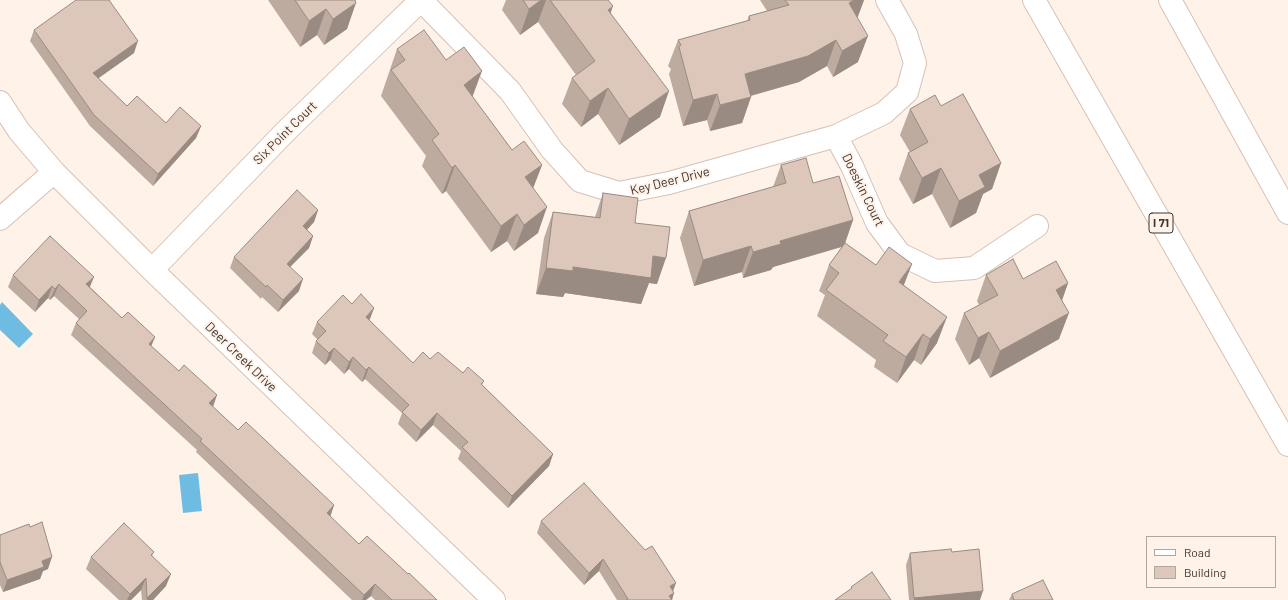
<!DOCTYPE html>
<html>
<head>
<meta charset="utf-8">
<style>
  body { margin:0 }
  #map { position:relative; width:1288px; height:600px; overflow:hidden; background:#fff2e9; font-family:Barlow,sans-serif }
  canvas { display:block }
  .legend { position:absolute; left:1146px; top:536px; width:130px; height:52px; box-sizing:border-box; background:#fff2e9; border:1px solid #b2a79f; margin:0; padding:5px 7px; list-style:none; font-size:12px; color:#3e3631 }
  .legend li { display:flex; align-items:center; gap:8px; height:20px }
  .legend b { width:20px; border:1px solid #b2a79f }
</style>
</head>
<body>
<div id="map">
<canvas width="1288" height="600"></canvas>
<ul class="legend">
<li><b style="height:5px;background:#fff"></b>Road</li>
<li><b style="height:11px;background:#dcc7ba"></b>Building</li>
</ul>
</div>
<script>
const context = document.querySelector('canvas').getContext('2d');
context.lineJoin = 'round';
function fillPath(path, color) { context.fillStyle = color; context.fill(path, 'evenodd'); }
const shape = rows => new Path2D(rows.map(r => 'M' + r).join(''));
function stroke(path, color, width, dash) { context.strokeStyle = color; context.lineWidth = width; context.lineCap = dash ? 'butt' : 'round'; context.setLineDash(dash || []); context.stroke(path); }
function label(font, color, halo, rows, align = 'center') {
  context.font = font + ' Barlow,sans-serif'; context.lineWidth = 4; context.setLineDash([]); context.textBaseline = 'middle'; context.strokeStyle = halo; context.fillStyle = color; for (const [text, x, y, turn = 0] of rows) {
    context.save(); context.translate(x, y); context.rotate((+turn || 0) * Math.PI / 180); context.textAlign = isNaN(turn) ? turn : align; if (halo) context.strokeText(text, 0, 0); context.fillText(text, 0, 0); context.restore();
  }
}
fillPath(shape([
  [2,302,33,334,19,348,0,330,0,305],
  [198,473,202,511,183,513,179,475]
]), '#6fbce2');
const minor = shape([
  [421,0,510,91,552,150,580,181,619,193,669,183,836,136,884,113,907,92,915,63,906,34,887,0],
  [0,102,19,131,54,172,152,270,494,600],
  [836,136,852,166,877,223,900,254,935,271,974,268,1037,226],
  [0,219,54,172],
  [152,270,286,131,421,0]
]);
const motorway = shape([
  [1034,0,1288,445],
  [1170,0,1288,213]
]);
stroke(minor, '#d6c1b4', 24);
stroke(motorway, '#d6c1b4', 24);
stroke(minor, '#fff', 22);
stroke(motorway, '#fff', 22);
fillPath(shape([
  [268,0,355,0,347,29,324,45,317,35,300,47],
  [506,0,608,0,611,13,660,117,619,145,598,114,581,127,562,104,572,78,576,75,538,22,520,35,502,10],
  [760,0,864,0,857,18,858,62,833,77,827,66,799,82,751,96,751,97,742,123,710,131,707,120,683,126,669,74,671,69,668,66,678,40,747,21,749,16,767,11],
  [34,30,134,53,98,78,127,106,166,123,201,126,196,138,153,186,90,126,30,41],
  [397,49,472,96,512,150,542,165,533,188,538,233,514,251,507,241,491,252,446,191,442,194,422,166,426,156,381,96],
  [941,106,1001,163,992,189,983,194,976,213,950,228,932,194,913,204,899,179,908,153,910,152,900,135,910,109],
  [781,165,813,183,853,220,845,243,904,285,937,343,921,365,914,360,897,383,874,367,876,360,817,316,825,295,819,291,829,265,842,247,773,267,771,270,743,278,742,272,694,286,680,238,689,211,773,187],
  [603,193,635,223,657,284,649,283,641,304,565,293,563,297,536,294,544,238,553,212,595,217],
  [318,210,314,222,307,230,313,236,309,248,290,267,299,291,278,312,262,297,261,299,230,268,234,257],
  [13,275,90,287,122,318,155,337,151,346,213,407,238,430,334,505,330,517,359,544,408,574,437,600,375,600,371,596,366,600,352,600,196,452,197,450,71,335,76,323,79,319,54,296,50,300,48,298,35,312,8,287],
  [986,275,1068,283,1062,300,1059,339,990,378,979,358,969,365,955,339,964,313,979,305,977,301],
  [352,304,374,308,369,320,413,363,430,359,484,381,482,385,553,454,549,466,508,508,458,459,461,451,433,425,416,442,398,424,402,413,365,379,362,382,349,369,344,374,330,360,325,365,312,353,316,341,318,340,312,334,317,322],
  [541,521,673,591,672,600,617,600,599,571,584,585,537,533],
  [0,535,48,569,43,571,40,579,3,592,0,585],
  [154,552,152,556,166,586,153,600,142,600,141,590,131,600,119,600,86,569,91,557],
  [952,552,980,600,909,600,906,565,910,553],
  [1012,594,1053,600,1009,600]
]), '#bdaba0');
fillPath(shape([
  [541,0,546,0,538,22,520,35,529,9],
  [854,0,864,0,857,19,849,3],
  [356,3,347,29,324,45,333,19],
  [613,6,604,32,608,10],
  [326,9,317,35,300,47,309,21],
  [868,36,858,62,833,77,842,51],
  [836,40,827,66,799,82,735,100,745,74],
  [138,41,134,53,89,85,93,73],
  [482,71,472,98,464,85],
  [608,88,598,114,581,127,590,101],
  [669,91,660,117,619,145,629,119],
  [717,94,707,120,683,126,693,100],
  [751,97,742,123,710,131,720,105],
  [201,126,196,138,153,186,158,174],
  [1001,163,992,189,983,194,976,213,950,228,959,201,979,175],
  [455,165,446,191,442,194,452,168],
  [542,165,532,191,525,177],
  [941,168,932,194,913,204,922,178],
  [547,207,538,233,514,251,524,225],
  [318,210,314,222,299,238,303,226],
  [517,214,507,241,491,252,501,226],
  [853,220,844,246,773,267,771,270,743,278,753,252,780,241],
  [313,236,309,248,282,275,287,264],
  [751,246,742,272,694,286,703,260],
  [653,256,666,258,657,284,649,283,641,304,565,293,563,297,536,294,546,268,573,267],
  [912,264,902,290,899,282],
  [94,277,89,289,86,284],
  [303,279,299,291,278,312,283,300],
  [1068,283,1059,309,1056,290],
  [59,284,54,296,50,300,55,289],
  [52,286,48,298,35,312,39,300],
  [374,308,370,319,361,328,366,317],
  [1069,313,1059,339,990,378,1000,351],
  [947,317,937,343,921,365,930,339],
  [989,332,979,358,969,365,978,338],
  [923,334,914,360,897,383,906,357],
  [155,337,150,349,149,344],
  [334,348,330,360,325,365,329,353],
  [353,357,349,369,344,374,349,362],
  [369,367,365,379,362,382,366,370],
  [217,395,213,407,209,403],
  [437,413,433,425,416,442,421,430],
  [553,454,549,466,508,508,512,496],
  [334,505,330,517,327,513],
  [52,557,48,569,43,571,40,579,3,592,7,580,42,561],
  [603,559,599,571,584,585,589,573],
  [171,574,166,586,153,600,147,600,147,598],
  [146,578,141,590,131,600,127,600,130,594],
  [676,583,672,594,674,593,672,600,669,596,670,586],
  [375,584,371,596,366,600,362,600,364,595],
  [983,591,980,600,914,600,914,598]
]), '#9a8b82');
const building = shape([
  [76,0,109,0,138,41,93,73,127,106,137,96,166,123,180,107,201,126,158,174,94,115,34,30,76,0],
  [295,0,355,0,356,3,333,19,326,9,309,21,295,0],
  [523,0,541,0,529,9,523,0],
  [550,0,608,0,613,6,608,10,669,91,629,119,608,88,590,101,572,78,595,61,550,0],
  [785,0,854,0,849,3,868,36,842,51,836,40,808,56,745,74,751,97,720,105,717,94,693,100,679,47,681,45,678,40,750,20,749,16,789,5,785,0],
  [424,30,446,60,464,47,482,71,464,85,512,150,524,141,542,165,525,177,547,207,524,225,517,214,501,226,455,165,452,168,432,140,439,134,391,70,405,60,397,49,424,30],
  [963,94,1001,163,979,175,985,187,959,201,941,168,922,178,908,153,928,142,910,109,935,95,941,106,963,94],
  [806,158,813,183,839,176,853,220,780,241,781,244,753,252,751,246,703,260,689,211,786,183,781,165,806,158],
  [297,190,318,210,303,226,313,236,287,264,303,279,283,300,267,285,266,287,234,257,297,190],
  [603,193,638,198,635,223,670,227,666,258,653,256,651,278,573,267,573,271,546,268,553,212,600,218,603,193],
  [50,236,94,277,86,284,122,318,128,312,155,337,149,344,179,371,184,365,217,395,209,403,238,430,246,422,334,505,327,513,359,544,367,536,408,574,409,573,437,600,392,600,375,584,364,595,200,441,202,439,76,323,87,311,59,284,55,289,52,286,39,300,13,275,50,236],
  [845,243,876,265,889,247,912,264,899,282,947,317,930,339,923,334,906,357,883,341,888,335,826,290,839,273,829,265,845,243],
  [1013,259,1023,279,1056,261,1068,283,1056,290,1069,313,1000,351,989,332,978,338,964,313,998,295,986,275,1013,259],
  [361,294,374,308,366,317,413,363,423,352,430,359,438,352,463,373,468,367,484,381,481,384,553,454,512,496,462,447,468,442,437,413,421,430,402,412,409,405,369,367,366,370,353,357,349,362,334,348,329,353,316,341,326,331,317,322,343,295,352,304,361,294],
  [584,483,645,550,652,546,676,583,670,586,674,593,669,596,672,600,626,600,628,599,603,559,589,573,541,521,584,483],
  [42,522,52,557,42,561,44,567,7,580,0,562,0,535,29,524,30,527,42,522],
  [124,523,154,552,151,555,171,574,147,598,146,578,130,594,91,557,124,523],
  [951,549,952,552,979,549,983,591,914,598,910,553,951,549],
  [872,572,891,600,835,600,852,588,851,587,872,572],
  [1043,580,1053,600,1014,600,1012,594,1043,580]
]);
fillPath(building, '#dcc7ba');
stroke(building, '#9a8b82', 1);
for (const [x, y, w] of [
  [1161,223,24]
]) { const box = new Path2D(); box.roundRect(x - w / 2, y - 10, w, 20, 3); context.fillStyle = '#fff2e9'; context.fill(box); stroke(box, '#3e3631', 1); }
label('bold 12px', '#3e3631', null, [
  ["I 71",1161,223]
]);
label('13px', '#3e3631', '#fff2e9', [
  ["Six Point Court",285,133,-45],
  ["Key Deer Drive",670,181,-14],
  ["Doeskin Court",863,190,64],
  ["Deer Creek Drive",241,357,44]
]);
</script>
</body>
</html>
